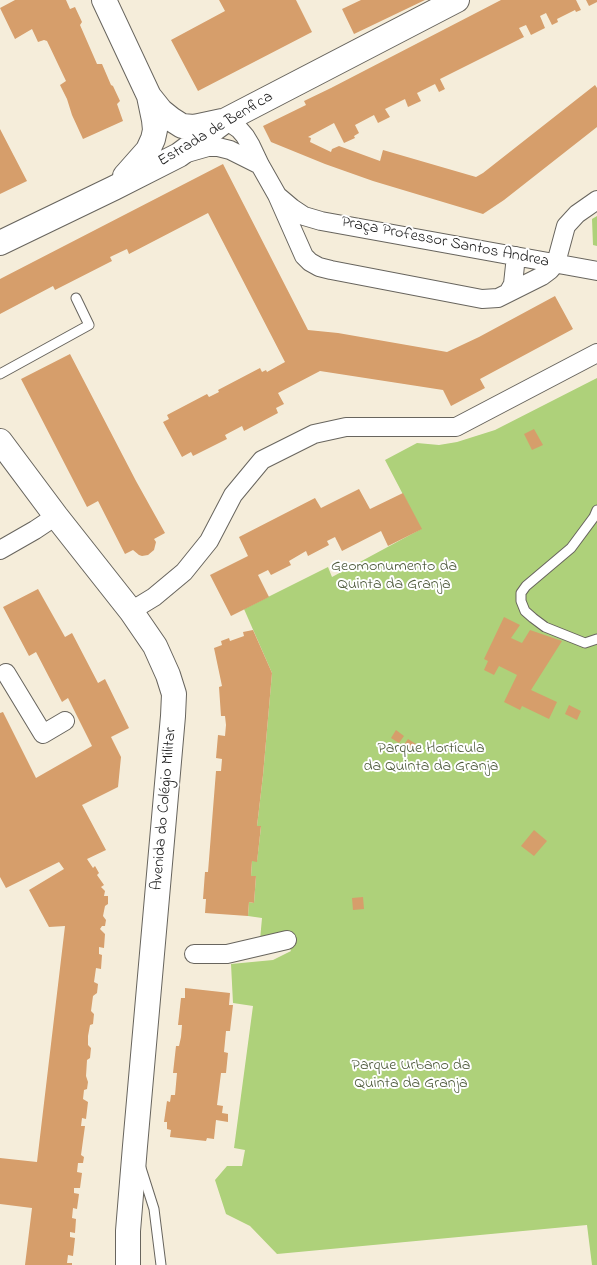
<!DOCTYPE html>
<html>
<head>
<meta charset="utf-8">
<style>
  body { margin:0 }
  canvas { display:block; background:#f5edda }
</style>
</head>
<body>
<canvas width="597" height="1265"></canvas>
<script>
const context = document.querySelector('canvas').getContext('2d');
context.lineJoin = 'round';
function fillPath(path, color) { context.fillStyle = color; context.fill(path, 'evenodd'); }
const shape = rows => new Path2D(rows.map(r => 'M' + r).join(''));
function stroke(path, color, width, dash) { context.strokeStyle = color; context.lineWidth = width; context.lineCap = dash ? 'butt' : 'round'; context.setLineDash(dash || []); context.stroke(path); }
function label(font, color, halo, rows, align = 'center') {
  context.font = font + ' "Indie Flower",sans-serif'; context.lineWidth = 4; context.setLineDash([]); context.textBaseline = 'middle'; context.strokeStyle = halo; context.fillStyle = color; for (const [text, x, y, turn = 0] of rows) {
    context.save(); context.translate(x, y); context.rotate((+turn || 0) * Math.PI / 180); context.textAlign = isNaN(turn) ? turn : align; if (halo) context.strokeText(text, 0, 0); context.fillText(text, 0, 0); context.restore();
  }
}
fillPath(shape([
  [597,216,597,246,593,245,592,219],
  [597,378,597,1265,592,1265,587,1225,277,1254,250,1226,226,1214,215,1180,227,1166,242,1166,245,1150,234,1148,253,1006,233,1003,231,964,273,960,291,951,283,933,260,940,262,918,248,916,249,902,254,903,256,876,251,876,252,861,257,861,261,827,257,826,263,775,272,673,244,609,328,567,332,577,421,529,385,460,417,443,439,445,457,442,495,430]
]), '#aed17a');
fillPath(shape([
  [15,0,66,0,70,9,75,7,82,22,80,25,97,64,102,64,111,85,113,86,120,101,117,104,123,121,83,139,72,115,67,99,60,85,66,81,47,41,44,40,38,42,32,29,15,39,0,8],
  [219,0,296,0,312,32,198,91,171,40,225,11],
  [361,0,425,0,354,34,342,9],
  [501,0,576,0,581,10,576,12,575,10,557,19,558,22,552,25,546,13,540,16,545,28,531,35,526,25,519,28,524,37,440,79,445,89,439,92,435,84,417,93,421,101,408,107,405,99,385,109,390,117,378,123,374,115,355,125,359,133,354,136,355,138,344,143,334,123,308,137,311,138,310,142,331,152,332,149,339,146,380,161,383,150,476,177,483,173,595,85,597,88,597,127,504,200,483,214,373,181,325,164,271,142,263,126,306,105,304,101,331,88],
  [586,0,597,0,597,2,589,6],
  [0,129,27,181,0,194],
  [223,164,308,330,338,333,447,352,479,337,555,296,573,329,480,379,485,388,451,406,443,390,320,371,278,393,284,404,276,408,278,413,244,431,242,426,225,435,227,439,193,456,191,452,182,457,163,422,169,419,167,415,207,394,209,397,219,392,218,390,260,368,262,372,266,370,267,372,285,362,208,213,129,254,127,249,110,257,112,261,55,290,53,286,0,314,0,279],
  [70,354,136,481,165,533,154,539,156,542,154,550,148,555,142,556,139,555,133,550,125,554,98,501,87,507,21,379],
  [534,429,543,445,532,450,524,434],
  [359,489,370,509,403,493,422,529,388,546,381,531,342,551,335,537,327,541,329,545,308,556,306,551,289,561,291,565,271,575,268,570,258,575,269,597,231,616,210,575,248,556,239,537,315,498,321,508],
  [38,589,65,637,72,633,98,683,105,679,129,728,111,737,121,757,118,787,82,805,106,850,87,859,93,868,95,866,99,873,97,875,104,885,101,887,105,891,104,896,108,896,108,904,105,906,103,916,106,920,105,926,102,926,100,929,105,934,104,948,99,947,99,954,102,955,101,969,96,968,94,982,98,984,97,993,93,996,91,1011,94,1014,93,1024,90,1025,88,1036,88,1045,91,1048,90,1058,87,1060,86,1076,88,1082,87,1089,84,1090,83,1099,88,1102,86,1119,82,1118,81,1126,85,1126,81,1155,84,1157,83,1163,78,1163,77,1172,82,1173,80,1188,74,1188,74,1193,79,1194,77,1209,73,1208,72,1218,76,1219,75,1233,70,1232,70,1237,75,1238,73,1256,68,1255,67,1263,72,1263,72,1265,25,1265,32,1208,0,1204,0,1158,37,1162,65,926,49,927,29,890,64,869,59,862,6,888,0,877,0,713,3,712,36,778,92,746,68,698,62,702,36,652,29,656,3,607],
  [504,617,520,625,511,638,522,643,530,630,562,641,531,690,557,702,549,719,522,706,520,710,504,702,517,675,499,666,494,675,484,670,488,661,484,659],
  [253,630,272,673,263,775,257,826,261,826,257,862,252,861,251,876,256,876,254,903,249,902,248,916,205,913,206,899,203,899,205,872,208,872,216,771,221,771,222,759,216,758,218,735,225,736,226,725,225,716,221,716,219,687,222,686,214,648,222,645,221,641,229,638,230,641,244,636,243,632],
  [569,705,581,711,577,720,565,714],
  [396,730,404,736,399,743,391,738],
  [408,739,416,744,411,751,403,746],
  [534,830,547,841,534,856,521,846],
  [363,897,364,909,353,910,352,898],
  [185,988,230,993,229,1005,233,1005,230,1031,226,1031,224,1052,228,1053,226,1073,221,1073,217,1105,223,1106,222,1113,228,1114,228,1122,216,1120,214,1139,207,1138,206,1141,170,1137,171,1130,167,1129,167,1122,164,1122,167,1101,170,1102,171,1095,175,1095,177,1073,173,1073,176,1046,179,1046,181,1037,182,1025,178,1025,181,998,185,998]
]), '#d69e6b');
const lane = shape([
  [0,374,89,325,76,298],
  [597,510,594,517,571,548,526,586,521,593,521,601,525,611,533,618,545,627,585,643,597,639],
  [141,1168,154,1209,161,1265]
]);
const street = shape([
  [226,120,239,129,245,136,251,146,260,165,277,195,304,256,310,262,319,267,331,270,482,299,498,298,542,276,550,270,556,263,566,226,577,214,597,200],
  [187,153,208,147,218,147,230,150,260,165],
  [279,197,292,208,304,216,321,221,597,271],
  [508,293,513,284,516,256],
  [0,550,35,530,56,516],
  [131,611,154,597,184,572,209,541,233,495,262,460,314,434,346,427,456,427,597,353],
  [6,673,43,734,65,721],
  [194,954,227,954,287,940]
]);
const secondary = shape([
  [104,0,149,96,154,120,155,130,153,139,148,150,125,176],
  [149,96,161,111,171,119,182,126,194,127,222,121],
  [0,243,114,188,179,155,226,120,457,0],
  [0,441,56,516,131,611,155,646,168,675,174,694,173,716,135,1146,128,1231,128,1265]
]);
stroke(lane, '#68655e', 11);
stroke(street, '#68655e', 20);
stroke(secondary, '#68655e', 26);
stroke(lane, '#fff', 9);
stroke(street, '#fff', 18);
stroke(secondary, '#fff', 24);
label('16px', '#1c1c1c', '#fff', [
  ["Estrada de Benfica",216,130,-31],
  ["Praça Professor Santos Andrea",445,243,11],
  ["Avenida do Colégio Militar",165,809,-85]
]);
label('16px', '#4f5b3d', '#fff', [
  ["Geomonumento da",394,567],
  ["Quinta da Granja",394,585],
  ["Parque Hortícula",431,749],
  ["da Quinta da Granja",431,767],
  ["Parque Urbano da",411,1066],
  ["Quinta da Granja",411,1084]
]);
</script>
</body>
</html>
